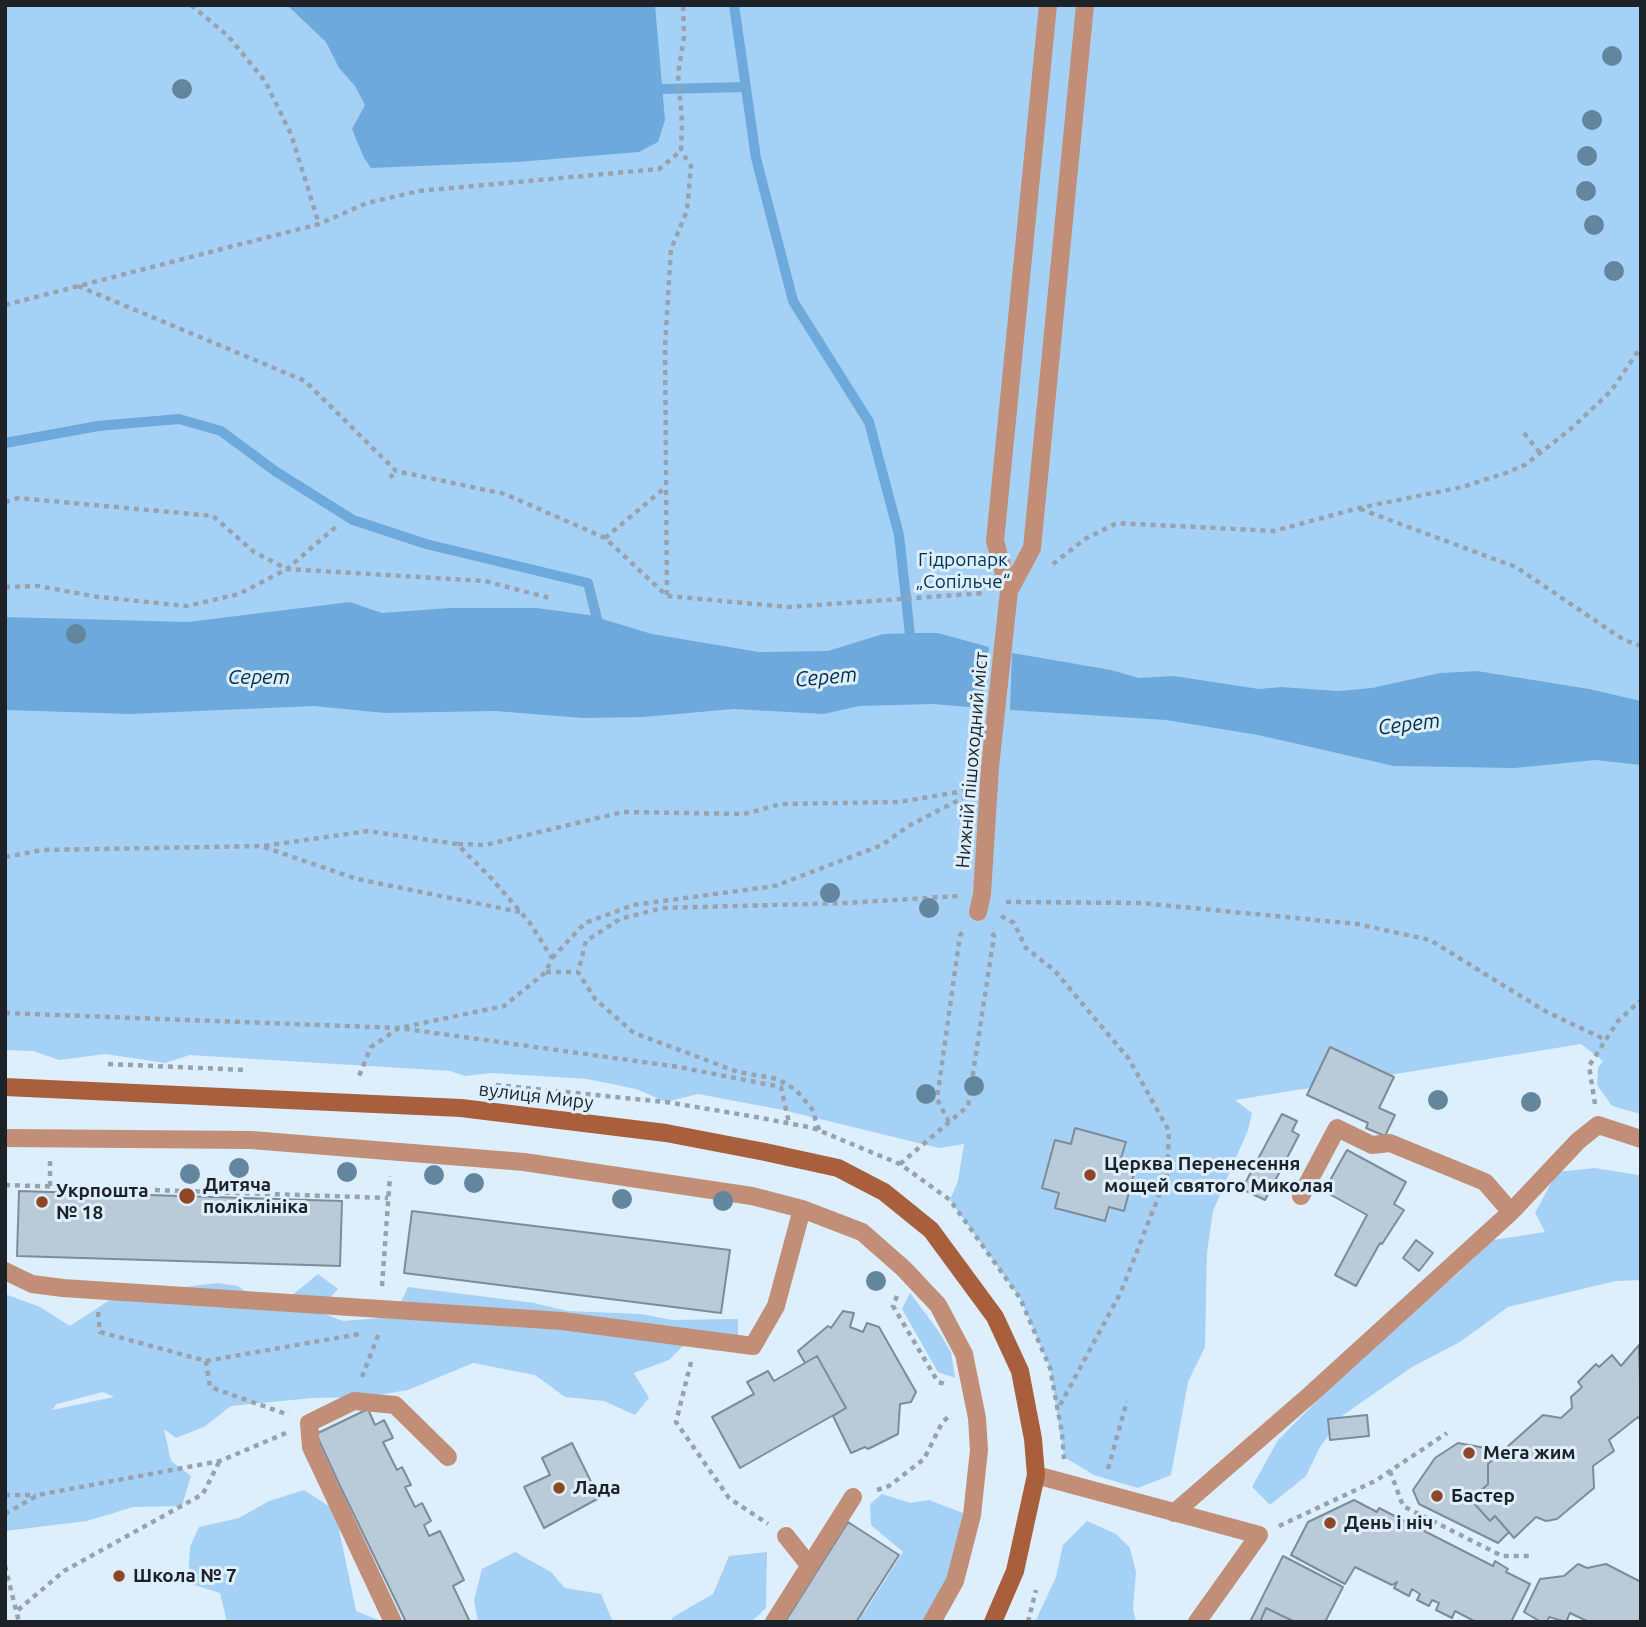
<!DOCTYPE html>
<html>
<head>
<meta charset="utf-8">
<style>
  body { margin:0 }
  #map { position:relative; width:1646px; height:1627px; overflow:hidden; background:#ddeefd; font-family:Ubuntu,sans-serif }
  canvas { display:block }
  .frame { position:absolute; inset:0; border:7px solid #1c2227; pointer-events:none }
</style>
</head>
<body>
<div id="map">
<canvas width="1646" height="1627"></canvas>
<div class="frame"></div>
</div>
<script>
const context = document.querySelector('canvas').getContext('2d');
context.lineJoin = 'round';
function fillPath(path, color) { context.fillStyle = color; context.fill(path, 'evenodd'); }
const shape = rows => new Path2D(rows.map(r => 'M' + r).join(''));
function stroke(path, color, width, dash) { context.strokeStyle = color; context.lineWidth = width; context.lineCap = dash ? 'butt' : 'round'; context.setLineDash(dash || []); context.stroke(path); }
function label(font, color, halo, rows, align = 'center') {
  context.font = font + ' Ubuntu,sans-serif'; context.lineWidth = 6; context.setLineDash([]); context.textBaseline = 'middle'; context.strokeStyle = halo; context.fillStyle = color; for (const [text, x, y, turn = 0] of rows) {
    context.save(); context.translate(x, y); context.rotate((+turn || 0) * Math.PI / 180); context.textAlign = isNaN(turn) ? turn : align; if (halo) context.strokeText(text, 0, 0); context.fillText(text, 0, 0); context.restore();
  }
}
fillPath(shape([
  [5,5,1641,5,1641,1114,1612,1106,1597,1085,1598,1068,1603,1061,1581,1044,1235,1100,1252,1113,1248,1130,1213,1211,1207,1252,1205,1347,1188,1382,1171,1475,1138,1488,1094,1475,1064,1457,1050,1368,1020,1298,950,1200,958,1181,964,1144,939,1148,783,1110,698,1094,666,1102,636,1089,587,1079,491,1073,465,1076,450,1071,190,1055,165,1063,105,1054,59,1060,33,1051,5,1050],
  [1595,1168,1638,1175,1641,1172,1641,1280,1615,1281,1508,1307,1460,1342,1412,1367,1342,1416,1320,1447,1306,1476,1270,1505,1252,1487,1278,1440,1322,1396,1342,1369,1455,1276,1493,1240,1545,1232,1535,1213,1557,1172],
  [318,1274,338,1289,317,1311,343,1321,394,1317,408,1287,534,1303,567,1311,641,1314,672,1320,738,1319,738,1336,688,1341,669,1360,634,1373,649,1398,635,1415,604,1401,565,1397,535,1375,473,1363,408,1390,366,1397,312,1398,231,1406,204,1427,176,1438,164,1429,171,1461,191,1476,182,1506,133,1507,87,1521,5,1531,5,1294,40,1307,70,1326,131,1286,170,1289,217,1283,238,1286,255,1299,285,1301],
  [103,1392,114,1397,52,1410,57,1404],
  [910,1293,937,1329,951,1352,955,1378,938,1372,902,1309],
  [304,1490,335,1510,356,1611,383,1622,227,1622,220,1593,188,1583,190,1547,199,1527,239,1518,269,1501],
  [882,1494,910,1503,929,1500,963,1513,965,1540,931,1622,853,1622,866,1610,903,1552,871,1525,870,1504],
  [1087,1521,1116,1534,1130,1548,1136,1572,1133,1609,1136,1622,1035,1622,1056,1577,1063,1545],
  [515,1552,551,1572,565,1588,601,1594,613,1622,478,1622,474,1600,482,1569],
  [767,1552,766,1608,751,1622,670,1622,673,1617,713,1594,729,1556]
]), '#a6d1f6');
fillPath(shape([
  [287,5,655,5,665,120,658,142,639,152,517,162,371,168,364,158,352,129,365,105,355,86,339,68,326,42],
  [350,602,382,613,450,608,537,608,589,615,652,634,759,652,828,651,883,634,920,633,938,633,989,647,981,708,933,704,859,706,824,714,734,709,643,717,583,718,495,711,385,713,314,706,130,714,5,710,5,617,188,622],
  [1012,653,1111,670,1139,678,1174,676,1259,689,1281,687,1338,691,1372,688,1440,673,1477,671,1589,689,1641,701,1641,765,1595,760,1515,768,1394,766,1258,735,1166,720,1010,710]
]), '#6daadb');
stroke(shape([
  [734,5,756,158,793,301,869,422,899,535,911,644],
  [663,89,746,87],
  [5,443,98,426,179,419,221,431,275,471,353,520,426,544,588,583,600,631]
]), '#6daadb', 10);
const building = shape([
  [1330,1047,1394,1077,1379,1108,1395,1115,1385,1136,1366,1128,1368,1123,1307,1095,1330,1047],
  [1282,1114,1297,1121,1292,1131,1299,1135,1265,1200,1242,1189,1282,1114],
  [1075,1128,1126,1142,1121,1158,1137,1162,1124,1211,1109,1207,1105,1221,1055,1208,1059,1193,1042,1188,1055,1140,1071,1144,1075,1128],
  [1347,1150,1406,1182,1394,1204,1404,1210,1382,1244,1380,1243,1356,1286,1335,1275,1367,1215,1324,1191,1347,1150],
  [19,1191,342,1201,340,1266,17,1256,19,1191],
  [412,1211,730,1250,721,1313,404,1273,412,1211],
  [1416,1240,1433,1253,1419,1271,1403,1258,1416,1240],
  [843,1311,854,1313,850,1327,863,1332,867,1323,879,1327,916,1392,911,1402,900,1404,898,1434,868,1449,865,1447,851,1453,833,1416,846,1408,817,1356,805,1363,798,1351,828,1326,831,1328,843,1311],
  [1639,1345,1641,1420,1638,1417,1609,1440,1614,1451,1593,1466,1594,1488,1557,1519,1546,1521,1536,1517,1514,1538,1495,1516,1490,1521,1471,1500,1488,1484,1488,1464,1543,1415,1561,1418,1572,1408,1571,1397,1582,1387,1578,1382,1596,1364,1599,1367,1612,1355,1621,1366,1639,1345],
  [817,1356,846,1408,740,1468,712,1417,754,1394,747,1382,768,1371,774,1381,817,1356],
  [368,1409,375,1425,384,1420,393,1438,383,1442,397,1470,402,1467,411,1485,405,1487,415,1507,422,1503,431,1521,424,1525,429,1536,440,1531,464,1580,453,1586,470,1622,406,1622,341,1488,316,1434,368,1409],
  [1367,1415,1369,1436,1330,1440,1328,1419,1367,1415],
  [572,1443,599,1498,544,1528,524,1487,550,1475,542,1458,572,1443],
  [1458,1443,1502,1451,1488,1464,1488,1484,1471,1500,1490,1521,1495,1516,1509,1532,1498,1543,1419,1504,1413,1490,1435,1458,1458,1443],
  [1354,1500,1377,1512,1379,1508,1493,1566,1495,1561,1508,1569,1506,1572,1530,1584,1511,1622,1476,1622,1455,1611,1452,1618,1436,1610,1439,1603,1432,1600,1429,1606,1417,1600,1420,1594,1412,1589,1409,1596,1394,1588,1397,1582,1392,1585,1355,1567,1345,1584,1291,1555,1308,1522,1354,1500],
  [848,1522,899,1555,856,1622,785,1622,848,1522],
  [1283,1556,1343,1587,1325,1622,1295,1622,1266,1608,1260,1622,1250,1622,1283,1556],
  [1578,1564,1587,1568,1606,1564,1641,1582,1641,1622,1589,1622,1570,1613,1566,1622,1549,1617,1547,1622,1541,1622,1524,1612,1540,1579,1564,1576,1578,1564],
  [1266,1608,1295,1622,1260,1622,1266,1608]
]);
fillPath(building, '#bacad9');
stroke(building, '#7c8c99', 2);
stroke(shape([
  [191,5,228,36,265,81,291,134,319,224],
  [78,286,305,381,396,471,505,494,605,538,667,596,789,607,984,593],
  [5,305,319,224,367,203,419,191,659,169,681,151,682,122,678,74,684,37,683,5],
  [1524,433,1541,454],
  [390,478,396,471],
  [5,502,18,498,213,516,254,552,287,569,485,581,553,599],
  [1360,509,1516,567,1624,640,1641,646],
  [605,538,666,487],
  [1053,564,1085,539,1117,523,1274,531,1359,508,1462,487,1503,474,1525,465,1573,427,1611,391,1641,347],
  [5,587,38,586,98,597,187,606,239,594,287,569,338,525],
  [667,595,665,346,671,249,687,211,691,166,681,151],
  [458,844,485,845,623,812,744,814,781,804,899,802,964,791],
  [264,847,357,879,520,912],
  [5,857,42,850,264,846,368,831,457,844,492,879,530,923,552,958,546,972,504,1006,399,1028,371,1047,359,1076],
  [1006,902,1141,903,1357,924,1430,940,1545,1011,1606,1040],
  [1001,916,1014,923,1026,948,1054,970,1129,1059,1169,1131,1167,1175,1121,1292,1058,1409],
  [552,958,585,923,633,905,775,886,882,845,910,825,965,797],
  [546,972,578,972],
  [5,1013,399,1028,679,1067,781,1087,789,1123],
  [108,1064,246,1070],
  [496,1085,666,1102,756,1117,813,1128,900,1164,950,1200,1020,1298,1050,1368,1062,1433,1064,1459],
  [1595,1104,1589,1066,1618,1021,1641,1000],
  [949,1122,937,1099,960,935,965,930],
  [819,1130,812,1109,796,1090,778,1079,738,1072,634,1033,595,999,578,972,586,941,620,919,662,908,847,903,958,896],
  [900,1164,968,1106,994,936,990,930],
  [5,1185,388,1198],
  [50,1186,50,1161],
  [187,1193,189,1163],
  [382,1286,390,1176],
  [897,1296,893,1306,938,1382,945,1384],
  [98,1312,100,1332,206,1361,359,1334],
  [206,1361,210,1387,289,1415],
  [691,1362,676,1422,729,1498,768,1524],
  [362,1377,379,1333],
  [1108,1469,1127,1401],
  [1390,1471,1403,1506,1502,1556,1532,1556],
  [877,1490,889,1486,924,1459,942,1423,951,1414],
  [5,1495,36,1495],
  [5,1514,38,1495,220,1461,286,1433],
  [1279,1526,1375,1481,1447,1433],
  [5,1566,19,1622],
  [18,1610,64,1571,203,1494,219,1462],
  [1028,1622,1036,1590]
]), '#96a3ae', 4.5, [5, 5]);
stroke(shape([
  [5,1138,251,1140,524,1162,752,1196,802,1209,862,1232,903,1268,938,1305,964,1354,977,1418,979,1450,972,1515,955,1581,932,1622],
  [1301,1196,1337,1128,1372,1145,1390,1143,1485,1182,1511,1212],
  [5,1271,32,1284,63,1288,562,1321,753,1346,776,1306,802,1209],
  [1036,1475,1259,1535,1197,1622],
  [1174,1513,1311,1394,1511,1212,1578,1141,1598,1125,1641,1139],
  [786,1536,809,1565],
  [393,1622,311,1447,309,1423,354,1401,395,1405,448,1457],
  [774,1622,853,1497]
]), '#c18e78', 18);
stroke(shape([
  [1009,591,1032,548,1085,5],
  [978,912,982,894,990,767,1009,591,995,541,1048,5]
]), '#c18e78', 18);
stroke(shape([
  [5,1087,461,1108,666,1133,765,1152,838,1168,884,1192,931,1230,995,1317,1020,1371,1033,1439,1036,1475,1015,1571,993,1622]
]), '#a85f3e', 18);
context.fillStyle = '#63869e';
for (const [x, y] of [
  [1612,56],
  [182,89],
  [1592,120],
  [1587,156],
  [1586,191],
  [1594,225],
  [1614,271],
  [76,634],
  [830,893],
  [929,908],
  [974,1086],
  [926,1094],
  [1438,1100],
  [1531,1102],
  [239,1168],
  [347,1172],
  [190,1174],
  [434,1175],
  [474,1183],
  [622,1199],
  [723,1201],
  [876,1281]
]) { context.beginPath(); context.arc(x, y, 10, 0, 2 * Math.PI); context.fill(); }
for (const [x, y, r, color] of [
  [1090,1175,7,"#8e4625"],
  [187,1196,9,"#8e4625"],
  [42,1202,7,"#8e4625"],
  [1469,1453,7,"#8e4625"],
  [559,1488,7,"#8e4625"],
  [1437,1496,7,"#8e4625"],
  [1330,1523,7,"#8e4625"],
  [119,1576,7,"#8e4625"]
]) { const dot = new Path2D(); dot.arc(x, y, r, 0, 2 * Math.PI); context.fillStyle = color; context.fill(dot); stroke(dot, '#ddeefd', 2.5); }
label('19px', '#003151', '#ddeefd', [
  ["Гідропарк",963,560],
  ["„Сопільче“",963,582]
]);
label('19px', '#1c2227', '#ddeefd', [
  ["Нижній пішоходний міст",972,760,-85],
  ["вулиця Миру",536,1096,7]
]);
label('bold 19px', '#1c2227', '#ddeefd', [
  ["Церква Перенесення",1104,1164],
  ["мощей святого Миколая",1104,1186],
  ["Дитяча",203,1185],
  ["поліклініка",203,1207],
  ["Укрпошта",56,1191],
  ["№ 18",56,1213],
  ["Мега жим",1483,1453],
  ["Лада",573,1488],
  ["Бастер",1451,1496],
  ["День і ніч",1344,1523],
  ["Школа № 7",133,1576]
], 'left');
label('italic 21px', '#002f4f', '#ddeefd', [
  ["Серет",259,677],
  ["Серет",826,677,-5],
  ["Серет",1409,724,-7]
]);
</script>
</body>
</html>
